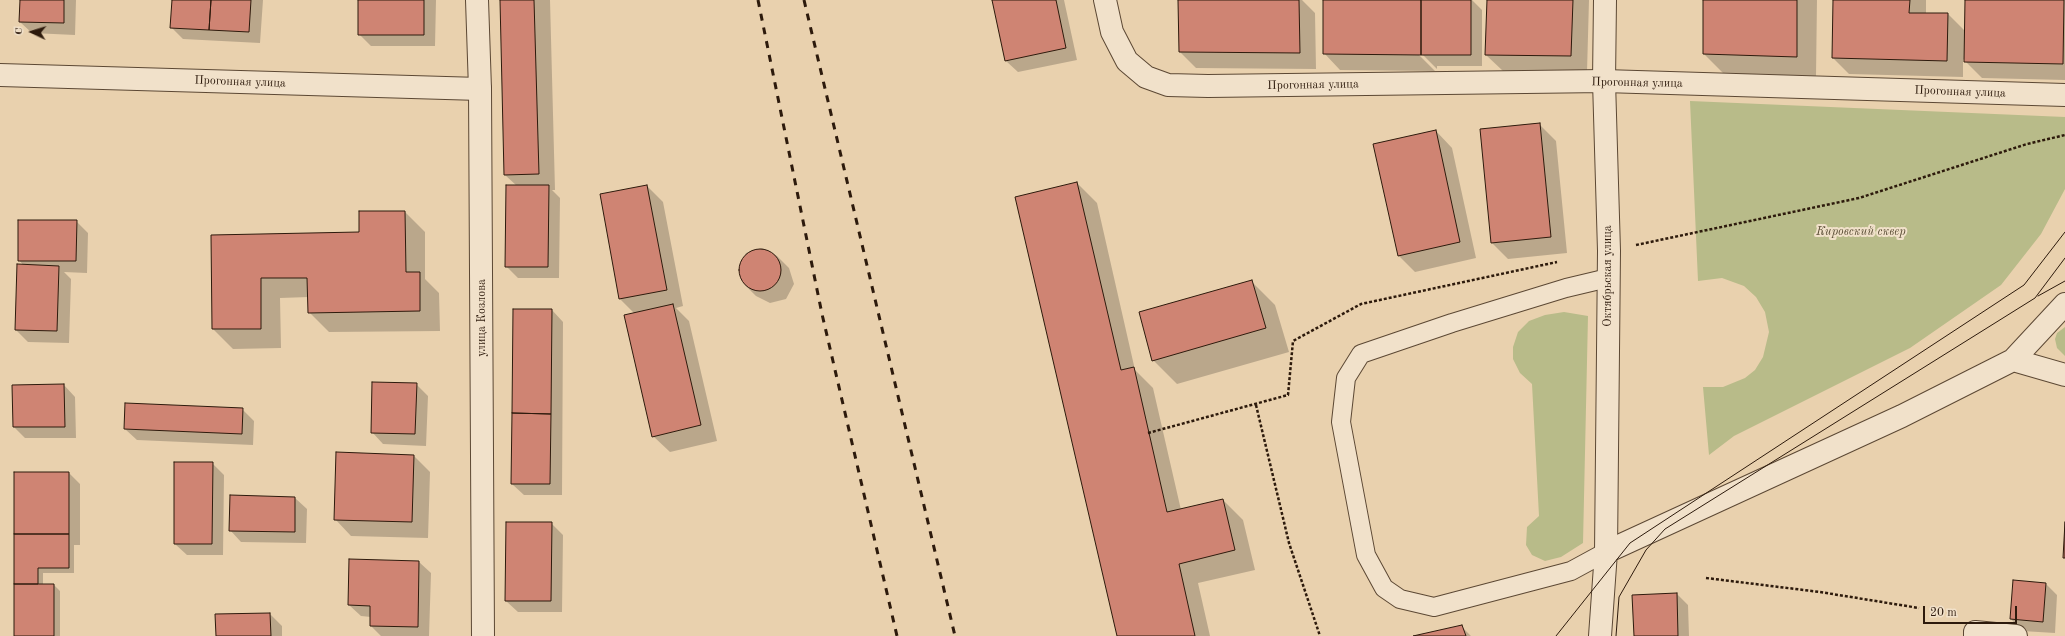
<!DOCTYPE html>
<html>
<head>
<meta charset="utf-8">
<style>
  body { margin:0 }
  #map { position:relative; width:2065px; height:636px; overflow:hidden; background:#e9d1ae; font-family:"Old Standard TT",serif }
  canvas { display:block }
  .north { position:absolute; left:12px; top:12px; width:40px; height:40px; -webkit-text-stroke:3px #f1e1ca; paint-order:stroke; rotate:274deg; font-size:11px; font-weight:700; line-height:16px; text-align:center; color:#2d1a0c }
  .north::after { content:''; display:block; margin:auto; width:14px; height:18px; background:#2d1a0c; clip-path:polygon(50% 0,100% 100%,50% 72%,0 100%) }
  .scale { position:absolute; left:1923px; top:606px; width:94px; height:18px; box-sizing:border-box; border:2px solid #2d1a0c; border-top:0; padding-left:5px; font-size:12px; line-height:14px; white-space:nowrap; color:#2d1a0c; -webkit-text-stroke:3px #f1e1ca; paint-order:stroke }
</style>
</head>
<body>
<div id="map">
<canvas width="2065" height="636"></canvas>
<div class="north">С</div>
<div class="scale">20 m</div>
</div>
<script>
const context = document.querySelector('canvas').getContext('2d');
context.lineJoin = 'round';
function fillPath(path, color) { context.fillStyle = color; context.fill(path, 'evenodd'); }
const shape = rows => new Path2D(rows.map(r => 'M' + r).join(''));
function stroke(path, color, width, dash) { context.strokeStyle = color; context.lineWidth = width; context.lineCap = dash ? 'butt' : 'round'; context.setLineDash(dash || []); context.stroke(path); }
function label(font, color, halo, rows, align = 'center') {
  context.font = font + ' "Old Standard TT",serif'; context.lineWidth = 4; context.setLineDash([]); context.textBaseline = 'middle'; context.strokeStyle = halo; context.fillStyle = color; for (const [text, x, y, turn = 0] of rows) {
    context.save(); context.translate(x, y); context.rotate((+turn || 0) * Math.PI / 180); context.textAlign = isNaN(turn) ? turn : align; if (halo) context.strokeText(text, 0, 0); context.fillText(text, 0, 0); context.restore();
  }
}
fillPath(shape([
  [1690,101,2065,117,2065,189,2041,234,2001,285,1910,348,1734,436,1709,455,1703,387,1723,387,1745,378,1755,370,1763,357,1769,332,1765,312,1756,297,1744,286,1722,278,1698,281],
  [1564,312,1588,316,1583,543,1561,557,1545,561,1532,555,1526,545,1527,527,1539,516,1532,384,1520,373,1513,359,1513,347,1518,332,1529,321,1545,315],
  [2065,327,2065,356,2057,348,2055,339,2057,333]
]), '#b8bb89');
fillPath(shape([
  [21,0,76,0,75,35,32,33,20,22],
  [173,0,263,0,260,43,183,39,171,27],
  [359,0,436,0,435,46,371,46,359,34],
  [501,0,550,0,555,190,552,190,560,198,559,278,518,278,506,266,517,186,505,175],
  [993,0,1064,0,1077,60,1018,72,1006,61],
  [1179,0,1302,0,1315,13,1316,69,1196,68,1180,52],
  [1324,0,1472,0,1482,10,1482,66,1437,66,1437,69,1418,50,1416,52,1435,71,1340,70,1324,53],
  [1488,0,1589,0,1587,72,1503,71,1486,55],
  [1704,0,1817,0,1816,76,1724,74,1704,54],
  [1834,0,1926,0,1926,14,1948,14,1966,32,1966,0,2065,0,2065,80,1982,78,1963,59,1963,77,1849,74,1833,58],
  [1539,124,1556,141,1567,253,1508,259,1492,243],
  [1436,131,1452,148,1476,258,1415,272,1399,256],
  [1077,183,1097,203,1135,370,1153,388,1181,510,1223,500,1243,520,1255,570,1198,583,1210,636,1118,636],
  [647,186,663,202,683,306,676,308,689,321,717,441,670,452,653,436,634,313,620,299,601,195],
  [405,212,425,232,425,279,439,293,440,331,329,332,309,312,309,297,280,298,281,348,233,349,213,329,212,235,361,233],
  [76,221,88,233,87,273,64,272,71,279,69,343,28,342,16,330,24,266,19,260],
  [762,248,777,256,789,268,794,284,786,299,770,303,756,296,744,284,739,268,746,253],
  [1251,281,1275,305,1289,352,1177,384,1153,360],
  [552,310,563,322,562,495,524,495,512,484],
  [416,384,428,396,426,446,383,444,372,432],
  [64,385,75,397,76,438,25,438,14,427],
  [242,409,254,421,253,445,137,440,125,429],
  [414,456,430,472,428,538,351,536,335,519],
  [212,463,224,475,223,555,187,555,175,544],
  [69,473,80,484,80,545,74,545,74,573,43,573,43,585,54,585,60,591,60,636,15,636],
  [295,498,307,509,306,543,241,542,230,530],
  [551,523,563,535,562,612,518,612,506,601],
  [350,560,419,562,431,573,429,636,381,636,371,626,371,617,361,616,349,605],
  [2046,584,2057,595,2055,633,2022,631,2011,619],
  [1677,594,1688,605,1689,636,1635,636],
  [270,614,282,626,282,636,217,636],
  [1461,626,1471,636,1418,636]
]), '#0003');
const building = shape([
  [20,0,64,0,64,23,19,22,20,0],
  [172,0,211,0,209,30,170,28,172,0],
  [211,0,251,0,249,32,209,30,211,0],
  [358,0,424,0,424,35,358,35,358,0],
  [500,0,534,0,539,174,504,175,500,0],
  [992,0,1056,0,1066,48,1005,61,992,0],
  [1178,0,1299,0,1300,53,1179,52,1178,0],
  [1323,0,1421,0,1421,55,1323,54,1323,0],
  [1421,0,1471,0,1471,55,1421,55,1421,0],
  [1487,0,1573,0,1571,56,1485,55,1487,0],
  [1703,0,1797,0,1797,57,1703,54,1703,0],
  [1833,0,1910,0,1909,13,1948,13,1947,61,1832,58,1833,0],
  [1965,0,2064,0,2063,64,1964,62,1965,0],
  [1540,123,1551,237,1491,243,1480,129,1540,123],
  [1436,130,1460,242,1398,256,1373,144,1436,130],
  [1077,182,1121,370,1134,367,1167,512,1223,499,1235,550,1179,564,1195,636,1117,636,1015,197,1077,182],
  [506,185,549,185,548,267,505,267,506,185],
  [647,185,667,290,619,299,600,194,647,185],
  [359,211,405,211,406,272,420,272,420,311,308,313,307,278,261,278,261,329,212,329,211,235,359,232,359,211],
  [18,220,77,220,76,261,18,261,18,220],
  '739 270a21 21 0 1 1 42 0a21 21 0 1 1-42 0Z',
  [17,264,59,266,57,331,15,330,17,264],
  [1252,280,1266,328,1152,361,1139,312,1252,280],
  [673,304,701,425,652,437,624,315,673,304],
  [513,309,552,309,551,414,512,413,513,309],
  [372,382,417,383,415,434,371,433,372,382],
  [64,384,65,427,13,427,12,385,64,384],
  [125,403,243,408,242,434,124,429,125,403],
  [512,413,551,414,550,484,511,484,512,413],
  [336,452,414,455,412,522,334,520,336,452],
  [174,462,213,462,212,544,174,544,174,462],
  [14,472,69,472,69,534,14,534,14,472],
  [230,495,295,497,295,532,229,531,230,495],
  [506,522,552,522,551,601,505,601,506,522],
  [2065,522,2065,558,2063,558,2065,522],
  [14,534,69,534,69,568,38,568,38,584,14,584,14,534],
  [349,559,419,561,418,627,370,626,370,606,348,605,349,559],
  [2013,580,2046,583,2043,622,2010,619,2013,580],
  [14,584,54,584,54,636,14,636,14,584],
  [1677,593,1678,636,1634,636,1632,595,1677,593],
  [270,613,271,636,216,636,215,614,270,613],
  [1462,625,1466,636,1413,636,1462,625]
]);
fillPath(building, '#cf8473');
stroke(building, '#2d1a0c', 1);
const service = shape([
  [1606,552,1571,571,1434,607,1400,599,1384,588,1366,555,1341,422,1346,378,1361,354,1452,323,1566,288,1608,278]
]);
const minor = shape([
  [1105,0,1112,32,1127,61,1146,77,1168,85,1208,86,1604,81,2065,95],
  [0,75,480,89],
  [2013,360,2065,375],
  [1600,636,1606,552,1902,416,2013,360,2065,304],
  [1975,636,1975,632,2016,636]
]);
const tertiary = shape([
  [477,0,480,89,483,636],
  [1605,0,1604,81,1609,251,1606,552]
]);
stroke(service, '#5c4834', 20);
stroke(minor, '#5c4834', 24);
stroke(tertiary, '#5c4834', 24);
stroke(shape([
  [1636,245,1859,198,2027,144,2065,135],
  [1256,405,1289,543,1320,636],
  [1148,433,1288,395,1293,341,1361,304,1557,262],
  [1706,578,1820,592,1919,608]
]), '#2d1a0c', 2.5, [3, 2]);
stroke(service, '#f1e1ca', 18);
stroke(minor, '#f1e1ca', 22);
stroke(tertiary, '#f1e1ca', 22);
stroke(shape([
  [2038,296,2065,281],
  [1556,636,1630,543,2024,285,2065,232],
  [1616,636,1619,597,1646,550,1665,529,2035,298,2065,258]
]), '#2d1a0c', 1);
stroke(shape([
  [758,0,822,314,897,636],
  [804,0,955,636]
]), '#2d1a0c', 3, [7, 7]);
label('12px', '#2d1a0c', '#f1e1ca', [
  ["Прогонная улица",240,82,2],
  ["Прогонная улица",1637,83,1],
  ["Прогонная улица",1313,85,-1],
  ["Прогонная улица",1960,92,2],
  ["Октябрьская улица",1608,276,-90],
  ["улица Козлова",482,318,-90]
]);
label('italic 12px', '#574a32', '#f1e1ca', [
  ["Кировский сквер",1861,232]
]);
</script>
</body>
</html>
